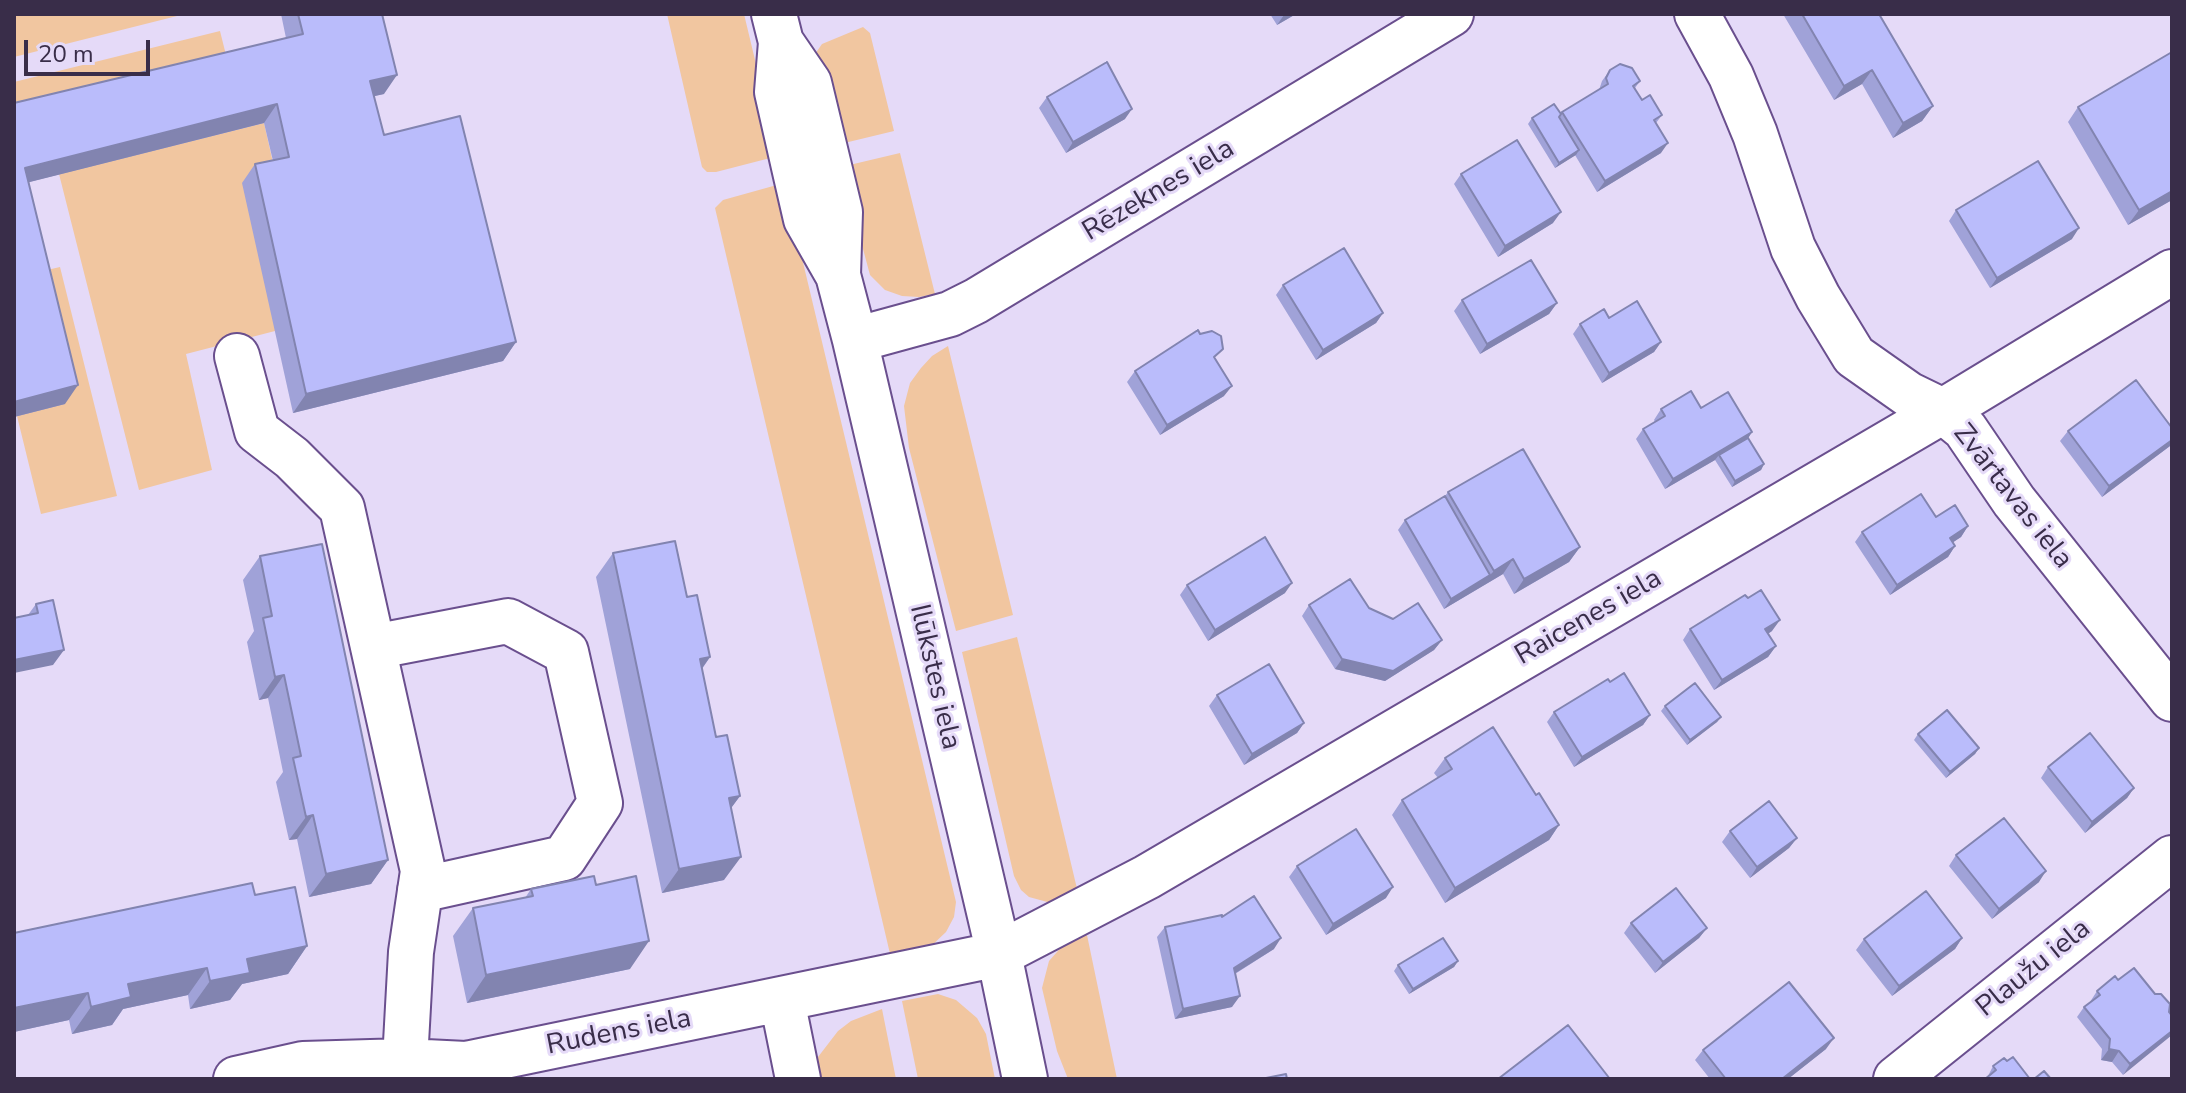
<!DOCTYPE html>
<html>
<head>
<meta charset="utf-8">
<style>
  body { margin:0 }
  #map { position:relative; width:2186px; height:1093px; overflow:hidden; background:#e5daf8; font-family:"Nunito Sans",sans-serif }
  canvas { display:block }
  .frame { position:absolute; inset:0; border:16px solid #392d49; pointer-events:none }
  .scale { position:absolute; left:24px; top:40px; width:126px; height:36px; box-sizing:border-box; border:4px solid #392d49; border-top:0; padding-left:10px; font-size:24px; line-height:28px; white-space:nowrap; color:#392d49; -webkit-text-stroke:6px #e5daf8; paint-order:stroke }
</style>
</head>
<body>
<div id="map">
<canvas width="2186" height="1093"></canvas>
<div class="frame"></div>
<div class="scale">20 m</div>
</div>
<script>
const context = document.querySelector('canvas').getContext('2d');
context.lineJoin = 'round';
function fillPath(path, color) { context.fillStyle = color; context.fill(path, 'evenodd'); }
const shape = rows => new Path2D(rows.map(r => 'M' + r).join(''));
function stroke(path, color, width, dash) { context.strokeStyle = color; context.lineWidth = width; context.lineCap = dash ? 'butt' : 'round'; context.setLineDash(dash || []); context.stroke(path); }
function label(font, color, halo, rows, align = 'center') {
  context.font = font + ' "Nunito Sans",sans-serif'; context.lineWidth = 6; context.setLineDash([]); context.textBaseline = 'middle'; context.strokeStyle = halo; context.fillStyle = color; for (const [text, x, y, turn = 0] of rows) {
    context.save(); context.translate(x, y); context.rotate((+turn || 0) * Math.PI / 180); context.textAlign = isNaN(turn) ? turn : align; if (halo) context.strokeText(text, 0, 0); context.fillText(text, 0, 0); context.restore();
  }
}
fillPath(shape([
  [14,14,185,14,14,57],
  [667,14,744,14,778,156,716,172,707,172,702,167],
  [863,27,870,33,894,131,836,145,815,54,822,44],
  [220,31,229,67,14,118,14,82],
  [264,123,276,176,275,331,186,354,212,470,139,490,59,174],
  [900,153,935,294,919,297,902,296,885,290,870,275,841,167],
  [784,183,956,902,954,917,946,932,927,950,891,958,715,208,723,200],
  [60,267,117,496,41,514,17,416,34,273],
  [948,346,1013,615,956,631,909,448,904,406,910,383,921,368,932,356],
  [1017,637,1079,897,1051,903,1029,897,1021,890,1014,876,962,652],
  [1087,935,1117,1079,1068,1079,1057,1051,1042,988,1049,961,1065,943],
  [938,994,956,1000,977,1018,986,1034,995,1079,918,1079,902,1001],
  [882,1009,896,1079,812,1079,818,1057,838,1031,851,1021]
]), '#f1c6a0');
const minor = shape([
  [774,14,781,42,777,92,794,167,806,219,838,275,855,340,999,954,1025,1079],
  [1697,14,1731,76,1755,134,1793,248,1818,297,1854,356,1908,394,1943,411,1965,429,2014,501,2172,699],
  [781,42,809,83,840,212,838,275],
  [855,340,950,314,976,301,1451,14],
  [237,356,257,431,292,458,342,508,423,871,411,952,405,1061],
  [373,647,508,621,566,652,600,803,564,858,420,890],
  [782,1000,798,1079],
  [236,1079,303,1064,405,1061,466,1064,999,954,1147,877,1943,411,2172,272],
  [1896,1079,2172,858]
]);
stroke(minor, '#6a4f8e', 48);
stroke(minor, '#fff', 44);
fillPath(shape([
  [281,14,382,14,384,94,374,96,384,135,516,342,503,361,293,413,242,183,255,164,273,161,264,123,29,182,65,404,14,417,14,103,286,38],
  [1270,14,1296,14,1277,25],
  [1783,14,1879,14,1933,106,1922,121,1893,138,1862,84,1834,100],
  [2172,52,2172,200,2128,225,2068,122,2078,107],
  [1610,70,1640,81,1635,88,1642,100,1662,115,1656,123,1661,153,1597,192,1575,155,1555,168,1528,124,1532,118,1561,114,1562,112,1599,90,1602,81],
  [1047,97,1125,119,1066,153,1039,108],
  [1461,174,1553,223,1498,257,1454,184],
  [1956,210,2072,239,1990,288,1949,221],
  [1283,285,1383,313,1376,323,1316,360,1276,295],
  [1462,300,1557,303,1549,314,1480,354,1454,311],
  [1609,318,1661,342,1654,352,1602,383,1573,334,1580,324],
  [1216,359,1224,396,1160,435,1127,382,1135,371],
  [1701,408,1752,432,1748,438,1764,464,1761,470,1732,487,1715,460,1665,489,1636,439,1643,429,1655,422,1654,420,1661,409],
  [2068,431,2170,446,2102,497,2060,441],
  [1448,492,1580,547,1569,562,1514,594,1503,574,1444,609,1398,530,1405,520,1445,496],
  [1936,517,1968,526,1961,537,1953,542,1955,546,1948,557,1890,595,1855,542,1862,532],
  [613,553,687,597,710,657,702,669,716,737,740,796,731,808,724,880,662,893,596,577],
  [260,556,388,860,371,884,309,897,297,839,289,840,276,782,283,772,268,698,259,700,247,642,254,631,243,580],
  [1187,585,1285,593,1208,641,1180,595],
  [36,604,53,665,28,615],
  [1309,605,1369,608,1442,640,1434,650,1385,681,1335,669,1302,616],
  [1690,629,1772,631,1768,634,1776,646,1768,657,1714,690,1683,640],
  [1610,682,1650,715,1643,725,1574,767,1547,722,1554,712],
  [1217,695,1304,723,1297,733,1244,765,1209,706],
  [1665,706,1721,717,1717,722,1687,745,1661,711],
  [1918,734,1979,748,1975,754,1946,778,1914,740],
  [1445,758,1536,795,1559,825,1549,840,1445,903,1392,815,1402,800,1438,778,1434,773],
  [2048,767,2134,788,2127,798,2085,833,2041,778],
  [1730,831,1797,838,1789,848,1750,878,1722,842],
  [1956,855,2039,882,1992,919,1949,866],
  [1297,866,1386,898,1326,935,1289,877],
  [596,885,630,969,467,1003,453,936,473,908,525,898,531,889],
  [255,895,307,946,288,974,242,984,230,1000,190,1009,188,995,123,1009,112,1025,72,1034,69,1020,14,1032],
  [1222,917,1274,949,1235,974,1232,1007,1175,1019,1157,937,1165,927],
  [1631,923,1707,928,1699,938,1655,973,1624,933],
  [1962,938,1955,949,1892,996,1856,950,1864,939],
  [1458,961,1454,967,1409,994,1394,971,1398,965],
  [2118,980,2169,1012,2123,1075,2112,1062,2101,1060,2102,1049,2077,1017,2084,1007,2090,1002,2097,991],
  [1826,1049,1788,1079,1710,1079,1695,1060,1703,1050],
  [2007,1061,1987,1078,1993,1066]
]), '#a0a2d8');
fillPath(shape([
  [1296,14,1277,25,1284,15],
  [1872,70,1862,84,1834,100,1844,86],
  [397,75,384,94,357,100,370,81],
  [277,104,264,123,14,186,25,168],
  [1933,106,1922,121,1893,138,1903,123],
  [1132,109,1125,119,1066,153,1073,142],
  [1668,143,1661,153,1597,192,1605,181],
  [1579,150,1576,155,1555,168,1559,163],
  [2172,191,2172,200,2128,225,2139,210],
  [1561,212,1553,223,1498,257,1505,246],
  [2079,228,2072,239,1990,288,1997,278],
  [1557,303,1549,314,1480,354,1487,344],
  [1383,313,1376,323,1316,360,1323,350],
  [516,342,503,361,293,413,306,394],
  [1661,342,1654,352,1602,383,1609,373],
  [78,385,65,404,14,417,14,402],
  [1232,386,1224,396,1160,435,1167,425],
  [1752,432,1745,443,1719,455,1715,460,1665,489,1673,479],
  [2172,440,2172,444,2170,446,2102,497,2109,486],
  [1764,464,1761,470,1732,487,1735,481],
  [1968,526,1961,537,1943,549,1950,538],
  [1955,546,1948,557,1890,595,1897,585],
  [1580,547,1569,562,1514,594,1524,579],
  [1513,559,1503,574,1444,609,1451,599,1490,575,1494,571],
  [1292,583,1285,593,1208,641,1215,630],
  [1780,620,1772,631,1758,640,1765,629],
  [1442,640,1434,650,1385,681,1335,669,1342,659],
  [1776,646,1768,657,1714,690,1722,680],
  [64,650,53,665,14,673,14,660],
  [710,657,693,681,700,659],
  [284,675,268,698,259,700,275,677],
  [1650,715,1643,725,1574,767,1582,757],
  [1721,717,1717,722,1687,745,1690,740],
  [1304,723,1297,733,1244,765,1252,754],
  [1979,748,1975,754,1946,778,1950,772],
  [2134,788,2127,798,2085,833,2092,822],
  [740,796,723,819,729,798],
  [313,815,297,839,289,840,306,817],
  [1559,825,1549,840,1445,903,1455,888],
  [1797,838,1789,848,1750,878,1757,867],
  [741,857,724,880,662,893,679,869],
  [388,860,371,884,309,897,326,874],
  [2046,871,2039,882,1992,919,1999,909],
  [1393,887,1386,898,1326,935,1333,924],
  [1707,928,1699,938,1655,973,1663,962],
  [1281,938,1274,949,1226,979,1234,968],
  [1962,938,1955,949,1892,996,1899,986],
  [649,941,630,969,467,1003,486,975],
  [307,946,288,974,242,984,230,1000,190,1009,210,981,247,959],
  [1458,961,1454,967,1409,994,1413,989],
  [207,968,188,995,123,1009,112,1025,72,1034,91,1007,128,984],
  [88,993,69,1020,14,1032,14,1008],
  [1240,996,1232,1007,1175,1019,1183,1009],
  [2172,1031,2172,1035,2123,1075,2130,1064],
  [1834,1038,1826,1049,1788,1079,1782,1079],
  [2109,1049,2119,1051,2112,1062,2101,1060]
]), '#8284b0');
const building = shape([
  [298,14,382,14,397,75,370,81,384,135,460,116,516,342,306,394,255,164,289,157,277,104,25,168,78,385,14,402,14,103,303,34,298,14],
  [1802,14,1879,14,1933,106,1903,123,1872,70,1844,86,1802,14],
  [2172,52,2172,191,2139,210,2078,107,2172,52],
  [1107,62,1132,109,1073,142,1047,97,1107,62],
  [1620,64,1632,68,1640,81,1633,86,1642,100,1650,95,1662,115,1654,120,1668,143,1605,181,1562,112,1608,84,1606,78,1610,70,1620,64],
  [1554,104,1561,114,1559,117,1579,150,1559,163,1532,118,1554,104],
  [1517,140,1561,212,1505,246,1461,174,1517,140],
  [2038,161,2079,228,1997,278,1956,210,2038,161],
  [1344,248,1383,313,1323,350,1283,285,1344,248],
  [1531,260,1557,303,1487,344,1462,300,1531,260],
  [1637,301,1661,342,1609,373,1580,324,1604,309,1609,318,1637,301],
  [1198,330,1200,334,1212,331,1221,336,1223,349,1214,357,1232,386,1167,425,1135,371,1198,330],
  [2136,380,2172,428,2172,440,2109,486,2068,431,2136,380],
  [1691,391,1701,408,1728,392,1752,432,1673,479,1643,429,1665,416,1661,409,1691,391],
  [1748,438,1764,464,1735,481,1719,455,1748,438],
  [1523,449,1580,547,1524,579,1513,559,1494,571,1448,492,1523,449],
  [1921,494,1936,517,1955,505,1968,526,1950,538,1955,546,1897,585,1862,532,1921,494],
  [1445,496,1490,575,1451,599,1405,520,1445,496],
  [1265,537,1292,583,1215,630,1187,585,1265,537],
  [675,541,687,597,697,595,710,657,700,659,716,737,727,735,740,796,729,798,741,857,679,869,613,553,675,541],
  [322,544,388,860,326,874,313,815,306,817,293,758,301,756,284,675,275,677,263,618,272,616,260,556,322,544],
  [1350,579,1369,608,1393,619,1418,603,1442,640,1393,671,1342,659,1309,605,1350,579],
  [1761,590,1780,620,1765,629,1776,646,1722,680,1690,629,1745,595,1748,598,1761,590],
  [53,600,64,650,14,660,14,618,38,613,36,604,53,600],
  [1269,664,1304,723,1252,754,1217,695,1269,664],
  [1624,673,1650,715,1582,757,1554,712,1608,679,1610,682,1624,673],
  [1695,683,1721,717,1690,740,1665,706,1695,683],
  [1947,710,1979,748,1950,772,1918,734,1947,710],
  [1493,727,1536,795,1539,793,1559,825,1455,888,1402,800,1452,769,1445,758,1493,727],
  [2090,733,2134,788,2092,822,2048,767,2090,733],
  [1769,801,1797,838,1757,867,1730,831,1769,801],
  [2004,818,2046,871,1999,909,1956,855,2004,818],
  [1356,829,1393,887,1333,924,1297,866,1356,829],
  [594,876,596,885,636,876,649,941,486,975,473,908,533,896,531,889,594,876],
  [252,883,255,895,295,887,307,946,247,959,250,973,210,981,207,968,128,984,131,997,91,1007,88,993,14,1008,14,933,252,883],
  [1676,888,1707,928,1663,962,1631,923,1676,888],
  [1926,891,1962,938,1899,986,1864,939,1926,891],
  [1254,896,1281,938,1234,968,1240,996,1183,1009,1165,927,1222,915,1222,917,1254,896],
  [1443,938,1458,961,1413,989,1398,965,1443,938],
  [2134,968,2155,994,2161,994,2170,1004,2169,1012,2172,1016,2172,1031,2130,1064,2119,1051,2109,1049,2110,1039,2084,1007,2100,995,2097,991,2115,976,2118,980,2134,968],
  [1789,982,1834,1038,1782,1079,1726,1079,1703,1050,1789,982],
  [1568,1025,1610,1079,1498,1079,1568,1025],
  [2013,1057,2030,1079,1985,1079,1996,1070,1993,1066,2004,1058,2007,1061,2013,1057],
  [2044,1071,2051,1079,2034,1079,2044,1071],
  [1286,1074,1287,1079,1261,1079,1286,1074]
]);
fillPath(building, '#babcfb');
stroke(building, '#8284b0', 2);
label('28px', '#392d49', '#e5daf8', [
  ["Rēzeknes iela",1159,191,-31],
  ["Zvārtavas iela",2012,497,52],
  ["Raicenes iela",1589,618,-30],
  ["Ilūkstes iela",934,677,77],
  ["Plaužu iela",2034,969,-39],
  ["Rudens iela",619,1033,-11]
]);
</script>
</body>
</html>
